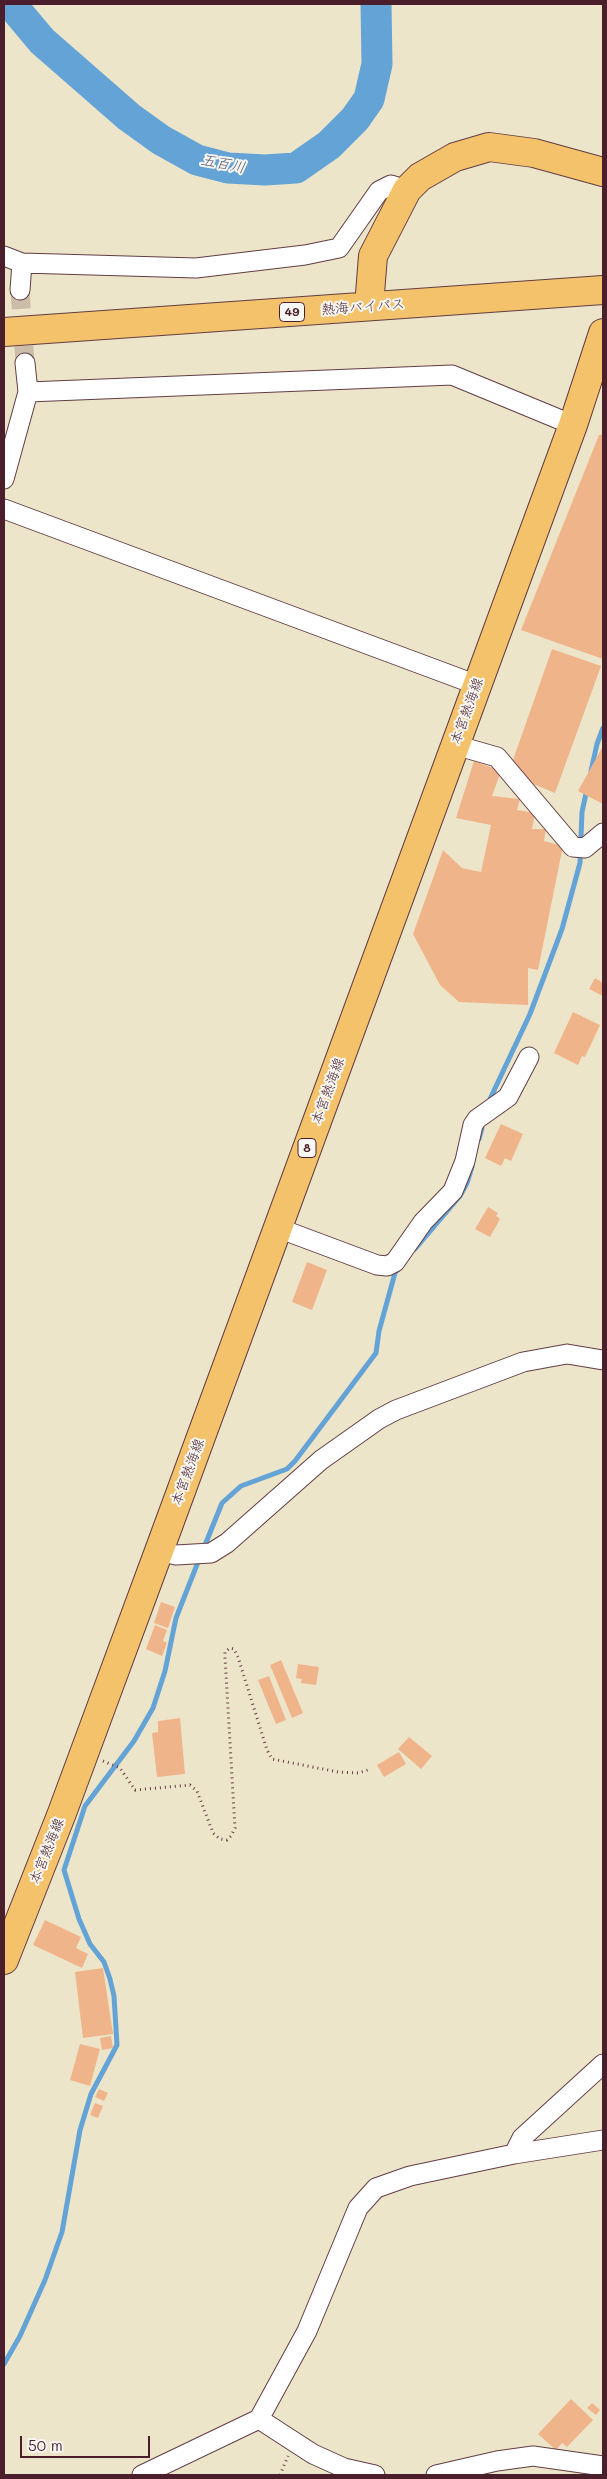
<!DOCTYPE html>
<html>
<head>
<meta charset="utf-8">
<style>
  body { margin:0 }
  #map { position:relative; width:607px; height:2479px; overflow:hidden; background:#ede5ca; font-family:Mali,sans-serif }
  canvas { display:block }
  .frame { position:absolute; inset:0; border:5px solid #4a1f2b; pointer-events:none }
  .scale { position:absolute; left:20px; top:2436px; width:130px; height:22px; box-sizing:border-box; border:2px solid #4a1f2b; border-top:0; padding-left:6px; font-size:15px; line-height:18px; white-space:nowrap; color:#4a1f2b; -webkit-text-stroke:4px #f6f6f2; paint-order:stroke }
</style>
</head>
<body>
<div id="map">
<canvas width="607" height="2479"></canvas>
<div class="frame"></div>
<div class="scale">50 m</div>
</div>
<script>
const context = document.querySelector('canvas').getContext('2d');
context.lineJoin = 'round';
const shape = rows => new Path2D(rows.map(r => 'M' + r).join(''));
function stroke(path, color, width, dash) { context.strokeStyle = color; context.lineWidth = width; context.lineCap = dash ? 'butt' : 'round'; context.setLineDash(dash || []); context.stroke(path); }
function fillPath(path, color) { context.fillStyle = color; context.fill(path, 'evenodd'); }
function label(font, color, halo, rows, align = 'center') {
  context.font = font + ' Mali,"Klee One",sans-serif'; context.lineWidth = 4; context.setLineDash([]); context.textBaseline = 'middle'; context.strokeStyle = halo; context.fillStyle = color; for (const [text, x, y, turn = 0] of rows) {
    context.save(); context.translate(x, y); context.rotate((+turn || 0) * Math.PI / 180); context.textAlign = isNaN(turn) ? turn : align; if (halo) context.strokeText(text, 0, 0); context.fillText(text, 0, 0); context.restore();
  }
}
stroke(shape([
  [591,771,597,744,603,728],
  [490,1099,530,1014,562,929,580,863,582,812,587,789],
  [479,1139,482,1128],
  [415,1249,460,1196,467,1183,472,1167],
  [203,1550,222,1503,241,1486,287,1469,295,1461,376,1353,379,1331,395,1273,398,1269],
  [4,2364,20,2336,45,2280,62,2232,80,2130,91,2094,117,2045,114,1996,110,1979,104,1962,90,1944,79,1919,64,1870,85,1806,134,1741,153,1708,165,1671,176,1618,200,1557]
]), '#64a3d6', 5);
stroke(shape([
  [11,4,42,41,129,117,161,140,197,160,228,168,265,170,296,168,329,145,355,119,369,99,377,64,376,4]
]), '#64a3d6', 31);
fillPath(shape([
  [603,434,603,659,521,630,599,435],
  [552,649,601,666,555,793,531,783,513,760],
  [603,746,603,804,578,791],
  [474,761,501,771,492,796,520,799,517,810,535,813,532,829,546,829,544,841,563,846,538,970,528,968,528,1005,459,1002,440,985,413,934,443,850,462,868,481,872,491,825,456,818],
  [595,978,603,983,603,996,589,989],
  [573,1012,600,1025,585,1057,582,1056,578,1065,554,1053],
  [501,1124,523,1134,511,1161,505,1158,501,1166,485,1158],
  [488,1207,498,1213,496,1216,500,1219,490,1237,475,1229],
  [307,1262,327,1270,312,1310,292,1302],
  [161,1602,175,1607,168,1628,154,1623],
  [155,1625,167,1630,163,1641,167,1643,162,1656,146,1649],
  [281,1660,303,1713,292,1718,270,1665],
  [298,1664,319,1667,316,1685,301,1683,302,1679,296,1678],
  [269,1676,286,1720,276,1724,258,1680],
  [180,1718,185,1774,157,1777,152,1733,158,1732,158,1721],
  [409,1737,432,1756,421,1769,398,1749],
  [399,1752,406,1764,384,1777,377,1765],
  [45,1920,81,1937,76,1948,88,1954,82,1968,33,1945],
  [103,1968,113,2034,83,2038,75,1972],
  [111,2036,113,2048,102,2050,100,2038],
  [80,2044,100,2049,90,2086,70,2080],
  [99,2089,108,2093,104,2101,95,2097],
  [95,2103,103,2106,98,2118,90,2115],
  [571,2399,593,2420,567,2447,562,2443,556,2450,538,2434],
  [592,2403,600,2410,596,2415,587,2408]
]), '#f0b48b');
stroke(shape([
  [20,290,25,363]
]), '#ccbdaa', 19, [19, 9]);
const minor = shape([
  [4,256,22,263,20,290],
  [22,263,196,268,305,255,339,248,379,191,391,185,407,190],
  [28,392,452,375,573,425],
  [4,479,28,392,25,363],
  [4,509,477,685],
  [455,745,497,757,573,847,585,848,603,833],
  [278,1228,377,1265,387,1266,395,1262,423,1222,453,1191,465,1161,473,1125,477,1119,508,1097,529,1057],
  [159,1551,176,1555,211,1553,227,1543,321,1460,379,1419,396,1410,523,1362,567,1354,603,1360],
  [514,2154,522,2138,603,2064],
  [259,2419,313,2454,344,2468,375,2475],
  [142,2475,259,2419,307,2331,358,2208,376,2188,410,2176,514,2154,603,2140],
  [436,2475,497,2461,533,2456,603,2466]
]);
const primary = shape([
  [4,1960,62,1813,159,1551,573,425,603,333]
]);
const trunk = shape([
  [369,306,373,256,407,190,420,177,455,157,489,147,534,153,603,172],
  [4,332,603,290]
]);
stroke(minor, '#623d43', 21);
stroke(primary, '#623d43', 30);
stroke(trunk, '#623d43', 30);
stroke(shape([
  [103,1761,120,1768,135,1790,190,1785,197,1791,213,1833,220,1839,227,1840,231,1836,235,1828,225,1657,225,1652,230,1648,234,1649,238,1657,267,1750,272,1759,338,1772,358,1773,368,1770],
  [280,2475,288,2456]
]), '#623d43', 3, [1, 4]);
stroke(minor, '#fff', 19);
stroke(primary, '#f3c26a', 28);
stroke(trunk, '#f3c26a', 28);
for (const [x, y, w] of [
  [292,312,25],
  [307,1148,18]
]) { const box = new Path2D(); box.roundRect(x - w / 2, y - 9.5, w, 19, 4); context.fillStyle = '#f6f6f2'; context.fill(box); stroke(box, '#4a1f2b', 1); }
label('bold 12px', '#4a1f2b', null, [
  ["49",292,312],
  ["8",307,1148]
]);
label('14px', '#4a1f2b', '#f6f6f2', [
  ["熱海バイパス",363,307,-4],
  ["本宮熱海線",467,711,-70],
  ["本宮熱海線",328,1091,-70],
  ["本宮熱海線",188,1472,-70],
  ["本宮熱海線",47,1851,-68]
]);
label('italic 15px', '#54546f', '#f6f6f2', [
  ["五百川",223,164,11]
]);
</script>
</body>
</html>
